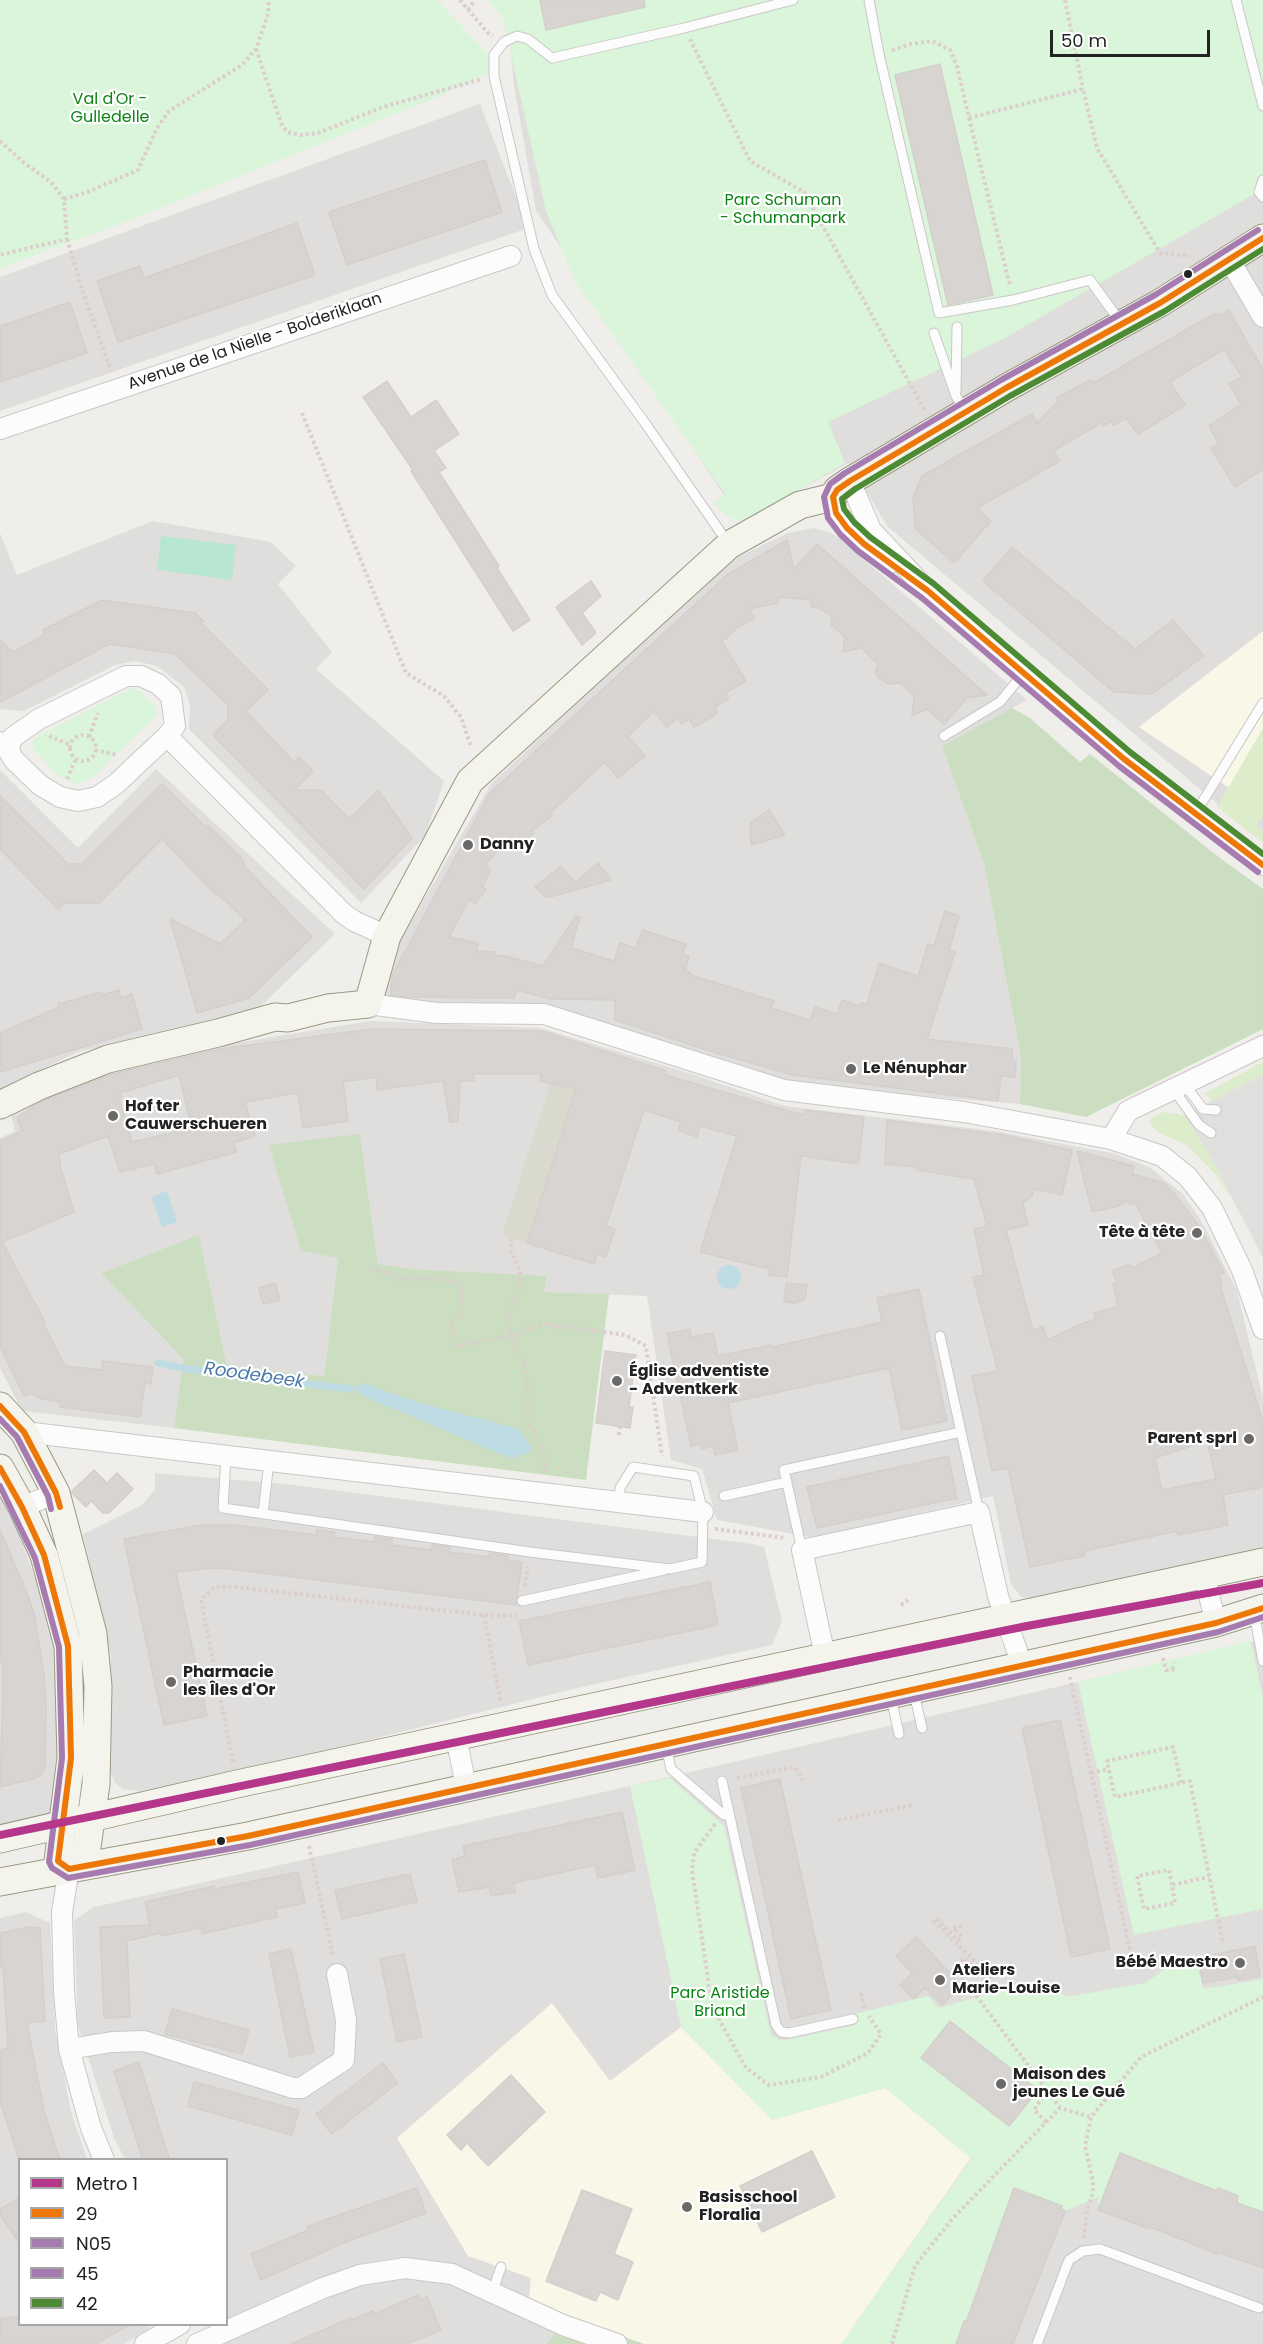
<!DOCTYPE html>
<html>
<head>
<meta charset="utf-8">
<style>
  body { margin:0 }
  #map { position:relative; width:1263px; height:2344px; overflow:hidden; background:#f0eeeb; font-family:Poppins,sans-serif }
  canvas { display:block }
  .legend { position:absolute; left:18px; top:2158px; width:210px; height:168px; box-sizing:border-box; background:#fff; border:2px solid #a7a7a7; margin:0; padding:8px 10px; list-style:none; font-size:18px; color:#222 }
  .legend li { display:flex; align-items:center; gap:12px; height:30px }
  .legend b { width:30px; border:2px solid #a7a7a7 }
  .scale { position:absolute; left:1050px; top:30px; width:160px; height:27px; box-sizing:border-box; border:3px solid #222; border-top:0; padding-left:8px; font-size:18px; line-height:21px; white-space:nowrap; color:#222; -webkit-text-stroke:4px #fff; paint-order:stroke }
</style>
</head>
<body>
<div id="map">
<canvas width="1263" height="2344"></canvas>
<ul class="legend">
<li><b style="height:8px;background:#b5378c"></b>Metro 1</li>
<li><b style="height:8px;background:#ed7807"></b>29</li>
<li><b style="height:8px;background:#a67cb0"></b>N05</li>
<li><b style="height:8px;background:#a67cb0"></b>45</li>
<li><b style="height:8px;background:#4c8b33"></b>42</li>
</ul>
<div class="scale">50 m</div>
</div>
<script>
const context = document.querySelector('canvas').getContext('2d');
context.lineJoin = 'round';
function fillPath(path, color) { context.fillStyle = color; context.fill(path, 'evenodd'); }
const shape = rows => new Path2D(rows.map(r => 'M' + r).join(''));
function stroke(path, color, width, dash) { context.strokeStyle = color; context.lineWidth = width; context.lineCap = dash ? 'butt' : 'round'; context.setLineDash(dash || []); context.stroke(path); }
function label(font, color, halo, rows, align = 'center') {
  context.font = font + ' Poppins,sans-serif'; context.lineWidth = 4.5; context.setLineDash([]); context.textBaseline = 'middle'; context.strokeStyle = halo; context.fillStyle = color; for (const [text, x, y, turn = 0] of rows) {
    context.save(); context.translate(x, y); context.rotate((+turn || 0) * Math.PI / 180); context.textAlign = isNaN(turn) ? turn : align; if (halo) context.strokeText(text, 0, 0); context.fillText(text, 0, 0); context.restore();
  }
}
fillPath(shape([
  [506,0,1263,0,1263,842,888,527,849,463,741,521,536,210,514,86],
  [480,104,528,228,0,411,0,277],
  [153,521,271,542,296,566,278,584,332,652,316,669,444,781,425,836,361,903,189,729,190,705,184,687,157,666,135,661,115,665,26,710,17,711,0,709,0,533,17,575],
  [814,528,829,532,839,538,1027,700,942,746,984,864,1021,1057,1020,1104,793,1085,547,1008,436,1008,393,1000,386,997,380,990,385,967,491,784,720,569,736,558,788,533],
  [156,769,335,934,257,1010,78,1052,0,1089,0,770,78,848],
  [371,1021,540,1028,689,1073,785,1106,994,1131,1116,1154,1149,1167,1182,1193,1202,1222,1237,1291,1263,1398,1263,1550,1041,1599,1021,1597,1011,1584,993,1496,816,1538,717,1520,702,1469,671,1460,647,1296,544,1292,547,1277,412,1269,378,1264,360,1134,338,1257,324,1376,227,1366,199,1236,101,1273,183,1359,174,1428,22,1411,0,1368,0,1138,15,1131,11,1115,64,1083,162,1055],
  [155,1473,286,1484,752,1544,764,1547,782,1621,772,1645,573,1689,353,1744,163,1788,137,1791,123,1789,114,1782,109,1768,111,1656,83,1534,142,1505,155,1490],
  [0,1482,57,1638,62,1743,57,1805,44,1820,0,1831],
  [1263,1639,1263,2344,841,2344,972,2157,885,2088,772,2120,681,2027,532,2278,569,2317,546,2344,220,2344,210,2325,226,2324,226,2160,125,2159,114,2138,78,2026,74,1920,94,1907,630,1786],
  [26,1912,50,1923,55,2029,71,2112,87,2159,20,2160,20,2324,152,2325,147,2331,124,2344,0,2344,0,1918]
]), '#dfdedc');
fillPath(shape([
  [1263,631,1263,811,1139,727],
  [552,2003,610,2081,681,2027,772,2120,885,2088,970,2158,841,2344,644,2344,569,2317,529,2298,531,2278,468,2256,397,2138]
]), '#f8f7e8');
fillPath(shape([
  [565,1039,590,1047,527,1243,502,1235]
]), '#d9d9cd');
fillPath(shape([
  [1263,728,1263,816,1256,826,1263,831,1263,843,1217,807],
  [1263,1062,1263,1075,1211,1102,1205,1093],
  [1163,1112,1184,1115,1211,1157,1232,1199,1215,1174,1190,1148,1184,1144,1159,1133,1152,1126,1150,1123,1151,1118]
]), '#ddeccb');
fillPath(shape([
  [1012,708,1030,718,1080,762,1090,754,1216,855,1263,889,1263,1029,1086,1117,1020,1104,1021,1057,984,864,942,746],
  [360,1134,378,1264,412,1269,547,1276,544,1292,609,1294,586,1480,174,1428,183,1359,101,1273,199,1235,227,1366,324,1376,338,1258,301,1251,269,1145],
  [569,2317,644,2344,546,2344]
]), '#cbdec1');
fillPath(shape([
  [0,0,437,0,500,67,436,98,125,222,0,268],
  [488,0,1263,0,1263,189,1003,339,828,422,845,463,746,520,737,520,727,516,714,503,725,494,575,281,546,211,503,19],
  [133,688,141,692,153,704,158,714,96,774,87,781,74,784,58,776,33,749,32,742,38,736],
  [1251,1641,1263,1698,1263,1909,1134,1935,1078,1682],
  [670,1778,724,1826,771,2035,782,2041,856,2025,854,2014,928,1996,939,2008,1039,1980,1067,1997,1145,1983,1174,1963,1195,1954,1203,1989,1263,1979,1263,2212,1237,2203,1238,2200,1218,2189,1217,2191,1170,2174,1171,2171,1120,2153,1098,2210,1098,2197,1065,2211,1061,2209,1062,2206,1013,2188,957,2344,841,2344,972,2158,885,2088,772,2120,681,2027,630,1786]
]), '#daf5da');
fillPath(shape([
  [161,536,236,545,232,580,157,570]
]), '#b7e6d2');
fillPath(shape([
  [1263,1075,1263,1258,1211,1157,1184,1115]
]), '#e0dfde');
fillPath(shape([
  [167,1191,177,1222,162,1227,152,1197],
  '717 1277a12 12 0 1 1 24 0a12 12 0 1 1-24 0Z',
  [364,1383,416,1402,519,1429,533,1450,512,1459,368,1398,353,1388,350,1389]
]), '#bfdbe3');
stroke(shape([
  [158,1363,188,1369,350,1389]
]), '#bfdbe3', 7);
const building = shape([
  [540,0,644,0,645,7,546,30,540,0],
  [940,64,993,295,948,305,895,75,940,64],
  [485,160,502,212,347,265,329,212,485,160],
  [297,223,315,275,118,342,97,281,140,266,144,278,297,223],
  [70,302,87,353,0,382,0,326,70,302],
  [1229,310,1263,370,1263,469,1235,487,1211,448,1219,444,1209,426,1241,404,1229,384,1242,377,1224,349,1170,382,1185,405,1138,434,1126,418,1114,425,1111,421,1103,426,1101,423,1053,451,1060,461,977,508,991,521,954,563,915,528,913,498,922,476,1032,414,1037,423,1057,403,1057,398,1090,380,1095,382,1214,314,1221,315,1229,310],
  [387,381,411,417,436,400,459,434,434,451,446,468,439,472,499,566,497,568,530,620,513,631,411,471,413,470,363,397,387,381],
  [787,540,794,569,817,544,987,695,967,698,944,724,927,709,912,716,914,696,901,683,888,684,879,678,875,673,878,664,861,648,843,652,845,637,831,625,832,617,821,609,812,607,810,600,781,597,777,603,749,609,755,618,738,627,722,642,746,681,725,693,729,699,715,707,718,713,694,727,689,719,682,724,678,718,667,727,654,711,628,736,645,756,618,778,605,762,550,813,552,816,532,831,534,834,511,844,502,844,485,866,491,870,482,887,486,889,475,904,469,900,449,937,478,943,476,953,477,951,495,952,495,955,505,956,543,966,576,916,580,917,571,948,614,961,620,943,635,948,643,930,686,944,683,954,689,956,685,971,691,973,691,975,774,1001,771,1008,810,1020,815,1007,837,1014,842,1000,860,1006,861,1003,867,1004,879,963,918,976,928,944,934,946,945,911,959,916,949,951,955,952,927,1039,1012,1049,1013,1060,1016,1061,1015,1077,1001,1076,998,1101,793,1075,713,1052,615,1020,615,1000,550,999,517,990,514,998,409,997,391,995,392,976,489,794,727,575,787,540],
  [1012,547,1135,649,1173,620,1204,656,1152,694,1114,692,983,581,1012,547],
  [591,581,601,596,582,613,596,633,582,645,556,607,591,581],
  [102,600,195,613,204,621,201,623,268,690,246,711,294,762,299,757,313,771,294,790,321,790,349,819,378,790,412,838,364,889,213,735,228,720,228,705,175,654,109,644,0,702,0,640,13,652,43,636,42,635,45,633,43,630,102,600],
  [162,784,205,826,210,827,243,860,244,866,312,937,249,998,197,1013,170,919,220,944,245,920,218,894,216,895,162,839,99,903,64,903,58,909,0,849,0,796,68,864,82,864,162,784],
  [769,810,785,835,751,845,750,823,769,810],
  [598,863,611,880,550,897,546,897,535,887,561,866,575,883,598,863],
  [119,990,121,998,132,994,142,1029,0,1072,0,1033,59,1007,58,1004,101,992,102,995,119,990],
  [372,1029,542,1031,666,1071,665,1075,803,1115,805,1110,864,1117,859,1161,858,1164,801,1156,787,1277,768,1275,769,1269,700,1252,737,1136,700,1126,697,1137,678,1130,681,1122,644,1110,606,1226,615,1229,606,1257,597,1254,594,1264,527,1243,576,1089,540,1081,541,1074,474,1074,474,1081,460,1081,458,1122,450,1122,443,1081,377,1090,376,1077,343,1082,348,1121,303,1128,298,1093,245,1102,255,1136,234,1143,237,1152,157,1174,154,1164,120,1172,108,1136,59,1154,61,1169,74,1212,2,1242,45,1322,43,1323,65,1366,102,1370,103,1361,153,1367,151,1384,145,1383,140,1417,60,1407,60,1402,42,1399,30,1393,24,1396,0,1346,0,1141,22,1131,17,1118,29,1109,45,1100,113,1074,220,1049,372,1029],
  [179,1075,192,1128,132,1142,119,1099,122,1098,120,1093,179,1075],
  [887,1120,1003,1135,1072,1150,1062,1195,1034,1189,1032,1196,1023,1203,1028,1225,1006,1230,1033,1331,1043,1326,1047,1340,1081,1324,1096,1319,1094,1313,1118,1307,1113,1284,1117,1283,1112,1271,1130,1264,1132,1268,1162,1253,1135,1203,1131,1205,1128,1201,1118,1206,1092,1212,1077,1151,1134,1166,1132,1174,1164,1183,1176,1196,1201,1229,1224,1273,1219,1275,1222,1284,1220,1285,1263,1422,1263,1487,1223,1495,1228,1525,1178,1535,1177,1531,1084,1551,1085,1556,1030,1567,1008,1468,992,1471,972,1376,998,1371,973,1277,984,1275,974,1229,987,1226,974,1179,917,1170,917,1167,885,1164,887,1120],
  [1207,1441,1216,1479,1162,1490,1155,1458,1207,1441],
  [275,1283,280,1300,263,1304,259,1288,275,1283],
  [786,1283,807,1285,805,1299,795,1303,784,1302,786,1283],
  [919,1289,947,1421,902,1430,889,1368,728,1403,738,1450,715,1455,713,1446,702,1449,700,1444,691,1446,667,1334,690,1329,691,1337,713,1333,718,1356,772,1345,773,1347,882,1322,877,1298,919,1289],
  [605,1351,636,1355,629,1407,633,1407,630,1428,596,1423,605,1351],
  [948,1456,957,1498,817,1528,807,1487,948,1456],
  [94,1470,107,1483,117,1473,133,1489,109,1513,103,1513,91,1501,86,1507,72,1493,72,1491,94,1470],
  [201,1525,235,1525,316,1535,317,1530,335,1532,334,1537,374,1542,375,1537,392,1539,392,1545,432,1550,432,1545,450,1547,449,1552,489,1557,490,1553,508,1556,507,1560,522,1562,516,1605,231,1569,213,1568,176,1572,207,1716,164,1725,124,1539,201,1525],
  [0,1530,27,1593,35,1617,44,1676,46,1705,45,1764,43,1773,34,1779,0,1787,3,1692,3,1665,2,1665,0,1652,0,1530],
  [710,1582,718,1625,528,1665,519,1621,710,1582],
  [1060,1720,1110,1949,1071,1957,1022,1728,1060,1720],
  [780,1779,831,2010,791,2019,741,1788,780,1779],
  [622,1812,635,1870,598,1878,595,1865,514,1883,515,1892,491,1896,489,1887,459,1892,452,1860,465,1856,463,1846,622,1812],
  [298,1872,305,1903,275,1909,277,1917,202,1934,201,1928,162,1936,161,1933,127,1941,130,2017,104,2018,100,1927,150,1925,145,1902,214,1886,215,1889,298,1872],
  [410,1874,417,1902,342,1919,335,1890,410,1874],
  [28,1927,40,1928,45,2021,27,2023,44,2111,60,2160,19,2160,0,2101,0,2050,8,2048,3,1967,0,1967,0,1933,28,1927],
  [916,1937,962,1986,942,2005,925,1988,914,1999,900,1985,912,1973,896,1956,916,1937],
  [1255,1946,1260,1976,1238,1980,1237,1977,1203,1983,1198,1958,1255,1946],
  [291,1949,314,2052,290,2057,269,1954,291,1949],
  [404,1954,422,2037,397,2042,380,1959,404,1954],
  [172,2009,249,2030,242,2054,165,2034,172,2009],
  [950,2021,1038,2090,1009,2126,921,2058,950,2021],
  [139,2062,156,2117,170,2160,143,2160,114,2071,139,2062],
  [383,2063,398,2083,332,2134,316,2114,383,2063],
  [511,2075,545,2112,488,2166,467,2143,461,2150,447,2135,511,2075],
  [194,2082,299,2110,292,2135,188,2106,194,2082],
  [812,2151,835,2197,762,2232,740,2186,812,2151],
  [1120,2153,1217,2191,1218,2188,1238,2196,1237,2203,1263,2212,1263,2268,1218,2252,1217,2254,1151,2227,1150,2229,1098,2210,1120,2153],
  [417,2188,426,2213,343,2243,261,2280,251,2254,308,2230,307,2227,319,2222,417,2188],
  [1014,2188,1062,2206,1061,2209,1065,2211,1013,2344,956,2344,964,2321,967,2321,1014,2188],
  [582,2190,632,2209,614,2254,633,2262,618,2300,600,2292,596,2301,546,2281,582,2190],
  [20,2198,20,2244,0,2215,0,2209,20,2198],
  [418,2295,421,2300,427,2297,441,2330,407,2344,291,2344,351,2318,354,2319,373,2311,375,2314,418,2295],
  [20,2316,20,2325,129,2325,95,2344,0,2344,0,2319,20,2316]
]);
fillPath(building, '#d7d4d2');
stroke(building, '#d3d0cc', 1.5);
const lane = shape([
  [869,0,879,54,939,313,1013,300,1090,280,1121,323],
  [1236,0,1263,106],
  [1263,180,1259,192,1263,197],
  [934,333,956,396,964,409],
  [956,391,957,327],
  [728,543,645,423,552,295,534,249,494,76,494,55,504,42,517,36,528,39,552,58,684,28,793,0],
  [944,736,1000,702,1023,674],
  [1195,814,1263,703],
  [1185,1085,1203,1109,1216,1110],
  [1174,1090,1199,1125,1211,1133],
  [940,1336,961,1432],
  [226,1456,223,1508,530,1552,670,1569,702,1562,703,1512,694,1476,633,1467,620,1488,619,1502],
  [724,1496,787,1482],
  [263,1514,269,1461],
  [802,1550,784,1470,961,1432,979,1512],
  [522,1601,664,1570],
  [1254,1613,1263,1661],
  [914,1693,922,1728],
  [891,1697,899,1734],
  [666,1746,671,1769,724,1815,729,1814],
  [722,1781,776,2025,781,2032,789,2033,853,2019],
  [492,2293,501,2267],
  [1037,2344,1069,2260,1083,2251,1100,2249,1259,2308]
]);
const street = shape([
  [1229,259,1263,317],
  [0,429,511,256],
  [850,481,871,530,928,591,1124,759,1263,865],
  [833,497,836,513,847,528,890,563],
  [167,736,344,914,354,921,387,936],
  [0,742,8,750,14,760,40,785,60,797,78,801,97,797,116,784,167,736,175,726,171,696,158,684,141,676,126,676,39,719,13,737,8,750],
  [368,1004,437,1013,544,1014,784,1090,964,1112,1111,1139,1162,1156,1188,1177,1212,1208,1242,1270,1263,1329],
  [1111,1139,1128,1111,1263,1046],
  [24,1432,703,1512],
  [22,1507,56,1493],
  [1204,1576,1216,1623],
  [825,1656,802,1550,979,1512,998,1596,1022,1665],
  [456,1736,466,1787],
  [69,1869,62,1912,64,1991,69,2049,91,2128,104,2160],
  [69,2049,112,2042,144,2041,293,2088,301,2088,344,2060,346,2020,337,1974],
  [145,2344,180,2324],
  [197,2344,323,2288,360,2275,405,2268,452,2274,563,2325,617,2344]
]);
const secondary = shape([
  [0,1105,39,1086,108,1059,218,1033,275,1017,288,1018,328,1008,368,1004,387,936,470,781,729,545,800,505,833,497,837,490,850,481,1006,388,1160,303,1263,238],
  [0,1406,24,1432,56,1493,93,1634,98,1686,96,1784,86,1854,69,1869],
  [0,1468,22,1507,44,1555,68,1646,71,1758,58,1861,69,1869],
  [0,1839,237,1784,1263,1562],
  [0,1882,248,1836,1216,1623,1263,1608]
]);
stroke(lane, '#c9c8c7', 11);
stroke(street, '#c9c8c7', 22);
stroke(secondary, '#999a82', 29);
stroke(shape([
  [460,0,488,33,493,36],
  [1065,0,1083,89],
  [468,10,475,0],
  [690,39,750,161,804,192,925,411],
  [256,49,281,123,287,132,301,135,318,133,383,107,482,79],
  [892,50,911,44,932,41,950,50,957,66,969,118,1083,89,1097,148,1160,253,1190,256],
  [969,118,1010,286],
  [0,141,23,162,51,182,64,199,67,239,0,255],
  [64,199,88,192,138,170,157,128,169,111,242,65,256,49,268,14,269,0],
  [67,239,83,292,111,371],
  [302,413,406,673,444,696,461,717,471,747],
  '70 748a13 13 0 1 1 26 0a13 13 0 1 1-26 0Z',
  [49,736,71,745],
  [89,737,98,713],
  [95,750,118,755],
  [67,779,76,759],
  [511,1238,511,1252,520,1270,520,1287,508,1318,511,1336,543,1324,625,1335,646,1346,662,1456],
  [371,1267,401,1279,428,1278,456,1281,462,1291,461,1311,452,1324,455,1346,511,1336,523,1360,527,1381,528,1420,544,1455,546,1474],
  [619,1435,620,1426],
  [715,1529,785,1538],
  [525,1586,528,1567],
  [901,1605,908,1600],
  [484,1615,501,1703],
  [1163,1658,1166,1670,1176,1669],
  [1172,1669,1175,1663],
  [1070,1677,1130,1951,1140,1968],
  [233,1762,201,1600,214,1587,235,1587,484,1615,517,1616],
  [1091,1773,1109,1769],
  [737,1778,794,1767,803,1780],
  [1181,1783,1173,1747,1107,1761,1115,1797,1181,1783,1190,1781,1223,1944],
  [838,1820,914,1805],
  [715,1824,694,1853,692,1870,712,2007,746,2068,769,2085,821,2077,868,2053,881,2034,869,2016],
  [309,1846,333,1956],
  [1172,1885,1169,1870,1137,1876,1144,1909,1175,1903,1172,1885,1209,1877],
  [962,1926,953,1928,962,1937,958,1940,937,1919,934,1921,991,1977,987,1981,964,1958,954,1966,1060,2108],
  [861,1993,865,2010],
  [1046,2122,1034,2110,1047,2090],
  [1084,2238,1087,2210,1093,2193,1093,2181,1085,2146,1091,2117,1141,2057,1263,1997],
  [892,2344,915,2266,953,2218,1060,2108,1091,2117]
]), '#dccecd', 4, [3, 3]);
stroke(lane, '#fdfcfc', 9);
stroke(street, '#fdfcfc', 20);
stroke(secondary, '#f4f4ed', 27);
stroke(shape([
  [1263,238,1160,303,1006,388,850,481,837,490,833,497,836,513,847,528,864,544,928,591,1124,759,1263,865],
  [0,1406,24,1432,56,1493,60,1507],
  [0,1468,22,1507,44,1555,68,1646,71,1758,58,1861,69,1869,248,1836,1216,1623,1263,1608]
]), '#ed7807', 6);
stroke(shape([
  [0,1419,17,1437,48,1496,51,1509],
  [0,1486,35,1558,59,1647,62,1758,49,1862,52,1868,68,1878,250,1845,1218,1632,1263,1617]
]), '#a67cb0', 6);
stroke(shape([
  [1258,872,1119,766,922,598,858,551,840,534,828,518,824,497,830,484,845,473,1001,380,1155,295,1258,230]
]), '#a67cb0', 6);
stroke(shape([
  [1263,249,1165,311,1010,396,855,489,842,499,844,509,854,522,870,537,934,584,1130,752,1263,854]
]), '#4c8b33', 6);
stroke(shape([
  [0,1835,1027,1626,1263,1583]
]), '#b5378c', 8);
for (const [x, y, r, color] of [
  [1188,274,5,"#222"],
  [468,845,6,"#6a6968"],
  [851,1069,6,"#6a6968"],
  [113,1116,6,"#6a6968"],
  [1197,1233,6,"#6a6968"],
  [617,1381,6,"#6a6968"],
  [1249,1439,6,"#6a6968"],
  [171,1682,6,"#6a6968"],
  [221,1841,5,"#222"],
  [1240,1963,6,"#6a6968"],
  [940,1980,6,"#6a6968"],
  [1001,2084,6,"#6a6968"],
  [687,2207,6,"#6a6968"]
]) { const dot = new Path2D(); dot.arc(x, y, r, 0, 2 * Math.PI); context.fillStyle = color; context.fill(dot); stroke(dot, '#fff', 2); }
label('16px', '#0c8416', '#fff', [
  ["Val d'Or -",110,100],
  ["Gulledelle",110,118],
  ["Parc Schuman",783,201],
  ["- Schumanpark",783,219],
  ["Parc Aristide",720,1994],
  ["Briand",720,2012]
]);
label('16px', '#222', '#fff', [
  ["Avenue de la Nielle - Bolderiklaan",255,342,-19]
]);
label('bold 16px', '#222', '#fff', [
  ["Danny",480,845],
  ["Le Nénuphar",863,1069],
  ["Hof ter",125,1107],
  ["Cauwerschueren",125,1125],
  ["Tête à tête",1185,1233,"right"],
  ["Église adventiste",629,1372],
  ["- Adventkerk",629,1390],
  ["Parent sprl",1237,1439,"right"],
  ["Pharmacie",183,1673],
  ["les Îles d'Or",183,1691],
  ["Bébé Maestro",1228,1963,"right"],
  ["Ateliers",952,1971],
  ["Marie-Louise",952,1989],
  ["Maison des",1013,2075],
  ["jeunes Le Gué",1013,2093],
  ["Basisschool",699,2198],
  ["Floralia",699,2216]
], 'left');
label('italic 18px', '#4a7aab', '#fff', [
  ["Roodebeek",254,1376,8]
]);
</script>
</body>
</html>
